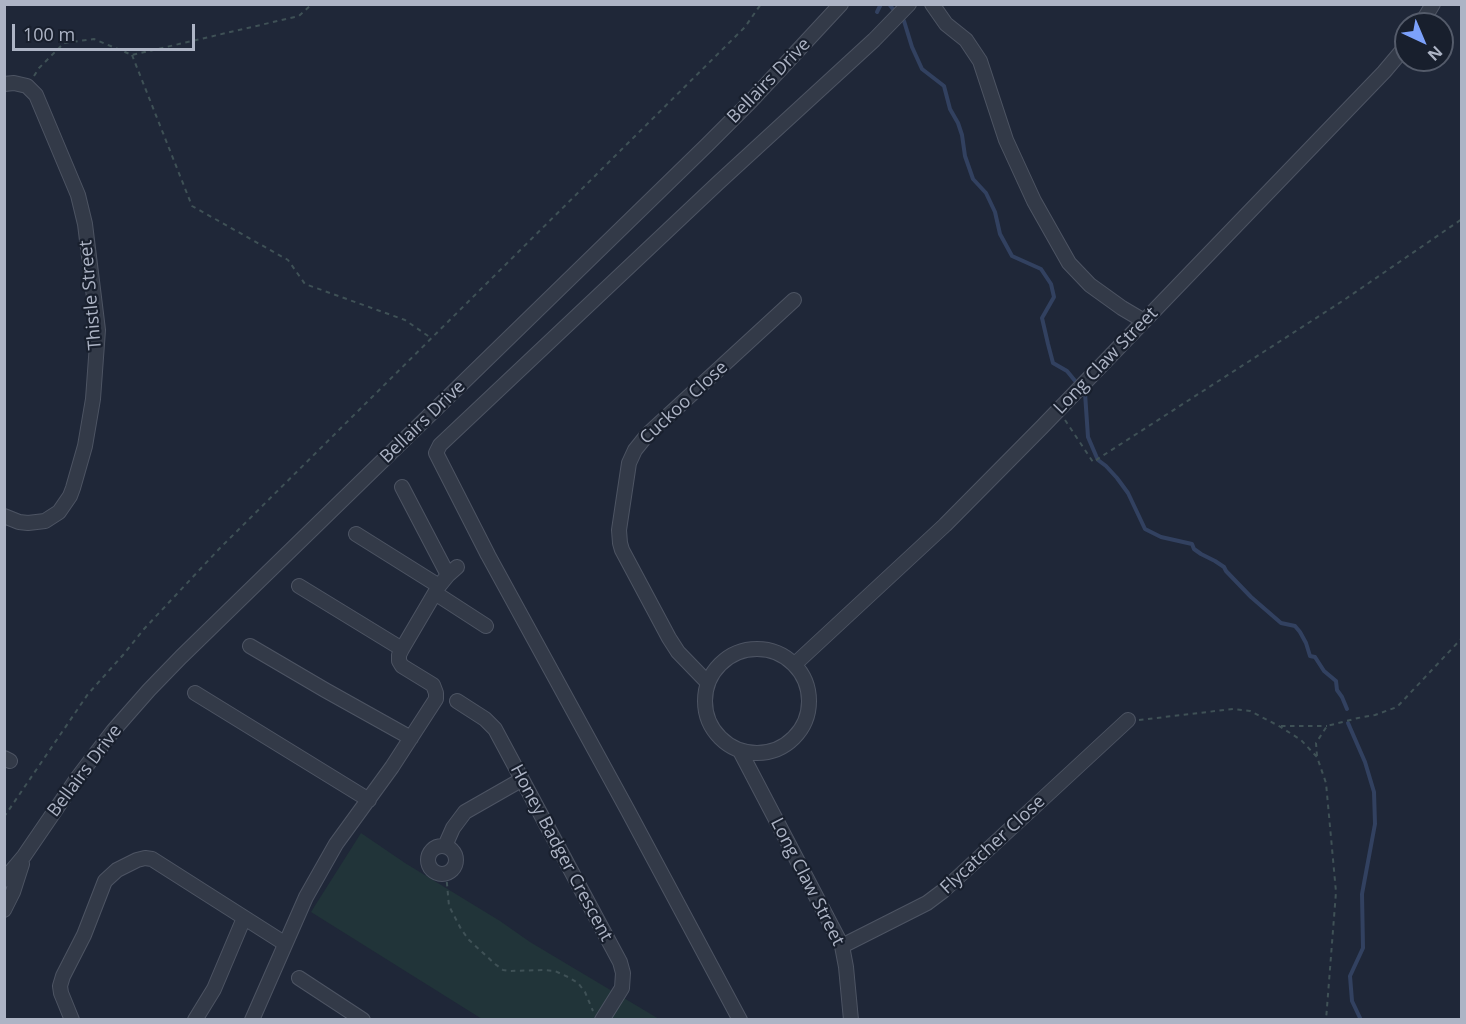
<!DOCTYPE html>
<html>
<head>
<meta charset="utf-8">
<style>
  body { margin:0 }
  #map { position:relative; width:1466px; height:1024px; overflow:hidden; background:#1f2738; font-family:"Open Sans",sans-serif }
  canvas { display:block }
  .frame { position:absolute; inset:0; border:6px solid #adb4c5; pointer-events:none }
  .north { position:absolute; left:1394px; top:12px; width:60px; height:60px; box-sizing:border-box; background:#181f2d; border:2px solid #545b6a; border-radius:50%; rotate:136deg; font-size:16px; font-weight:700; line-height:24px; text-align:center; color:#adb4c5 }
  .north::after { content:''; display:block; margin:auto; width:21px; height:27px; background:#7ca1fb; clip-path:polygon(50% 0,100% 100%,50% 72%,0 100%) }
  .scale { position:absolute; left:12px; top:24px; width:183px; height:27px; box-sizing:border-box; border:3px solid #adb4c5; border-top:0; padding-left:8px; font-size:18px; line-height:21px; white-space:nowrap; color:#adb4c5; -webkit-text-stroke:4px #181f2d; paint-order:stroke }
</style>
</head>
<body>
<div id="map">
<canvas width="1466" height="1024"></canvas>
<div class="frame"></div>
<div class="north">N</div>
<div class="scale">100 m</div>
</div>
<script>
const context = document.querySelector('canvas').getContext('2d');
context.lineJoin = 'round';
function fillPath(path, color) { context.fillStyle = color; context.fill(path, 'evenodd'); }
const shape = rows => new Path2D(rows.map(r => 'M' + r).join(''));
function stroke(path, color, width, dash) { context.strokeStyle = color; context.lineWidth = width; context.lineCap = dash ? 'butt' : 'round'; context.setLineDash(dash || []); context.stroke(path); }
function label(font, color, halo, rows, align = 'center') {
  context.font = font + ' "Open Sans",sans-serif'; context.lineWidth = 4.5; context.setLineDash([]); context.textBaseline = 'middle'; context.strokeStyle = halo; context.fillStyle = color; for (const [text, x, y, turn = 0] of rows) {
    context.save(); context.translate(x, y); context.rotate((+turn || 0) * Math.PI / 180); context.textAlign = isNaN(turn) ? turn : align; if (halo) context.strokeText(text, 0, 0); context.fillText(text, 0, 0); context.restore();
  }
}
fillPath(shape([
  [361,833,405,863,500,921,530,942,659,1019,482,1019,311,912]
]), '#213439');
stroke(shape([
  [889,4,896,13],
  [877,12,881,4],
  [904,21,912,47,922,69,944,86,950,109,958,123,962,135,965,156,973,179,986,193,995,212,1000,234,1012,256,1041,269,1051,284,1054,297,1042,318,1048,344,1053,363,1067,371,1085,393,1088,437,1097,458],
  [1098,460,1106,466,1117,478,1128,493,1145,529,1161,537,1192,544,1194,549,1201,554,1215,561,1224,567,1226,571,1251,597,1281,623,1295,626,1300,632,1306,643,1310,656,1315,657,1324,671,1336,681,1337,690,1342,697,1347,709],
  [1348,723,1365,762,1374,792,1375,824,1362,894,1363,948,1350,976,1352,1001,1361,1020]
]), '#324160', 4);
const minor = shape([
  [932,4,946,24,966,40,980,61,1006,140,1034,201,1069,263,1090,285,1122,308,1144,321],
  [1421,24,1433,4],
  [4,84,14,83,27,86,36,95,78,195,85,224,98,330,93,399,85,446,73,488,70,496,59,512,45,521,28,523,19,522,4,516],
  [402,487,448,575],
  [356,534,439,586],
  [299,586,402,649],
  [435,593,486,626],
  [250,646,325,690,411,738],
  '705 701a52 52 0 1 1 104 0a52 52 0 1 1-104 0Z',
  [795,664,945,525,1043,426,1384,72,1406,46],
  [708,683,678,652,669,638,622,550,620,543,619,530,629,463,635,450,647,435,794,300],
  [195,693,369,800],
  [457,701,485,719,495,729,620,962,623,973,622,988,602,1020],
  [740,751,842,946,846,967,851,1020],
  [4,758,10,761],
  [445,846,453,828,465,812,521,780],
  '428 860a14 14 0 1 1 28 0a14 14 0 1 1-28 0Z',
  [4,880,24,856,78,777,113,731,149,690,181,657,707,145,750,102,841,4],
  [4,910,13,892,22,864],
  [842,946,927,903,943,891,1128,720],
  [299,978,363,1020],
  [72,1020,61,993,60,986,63,976,84,935,105,881,117,870,137,860,145,858,152,859,284,943],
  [195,1020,214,989,244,918],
  [252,1020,306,897,336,844,392,767,436,699,436,693,433,685,402,666,399,661,399,655,402,649,439,586,448,575,457,567],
  [740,1020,627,809,488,555,436,453,440,445,718,183,874,40,909,4]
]);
stroke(minor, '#4d5463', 16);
stroke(shape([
  [132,55,192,206,288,260,305,284,405,320,431,338],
  [34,76,39,68,64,43,94,39,132,55,299,16,312,4],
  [1065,420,1093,462,1344,300,1462,219],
  [1139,720,1233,709,1250,711,1279,726,1301,740,1317,757,1326,783,1336,892,1326,1020],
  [1281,726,1327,726],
  [1317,756,1316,743,1327,726,1358,718,1375,715,1397,707,1462,638],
  [4,817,88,694,123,655,144,629,220,548,745,27,761,4],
  [446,873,449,906,461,929,469,940,495,964,503,970,510,971,543,970,555,971,568,977,578,983,585,992,593,1011]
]), '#3f5156', 2, [4.5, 4.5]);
stroke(minor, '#333a48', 14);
label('18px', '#adb4c5', '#181f2d', [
  ["Bellairs Drive",769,81,-46],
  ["Thistle Street",91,295,-95],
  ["Long Claw Street",1106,361,-46],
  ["Cuckoo Close",684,403,-43],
  ["Bellairs Drive",423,422,-44],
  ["Bellairs Drive",85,771,-53],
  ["Flycatcher Close",993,845,-43],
  ["Honey Badger Crescent",561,853,62],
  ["Long Claw Street",807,882,63]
]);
</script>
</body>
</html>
